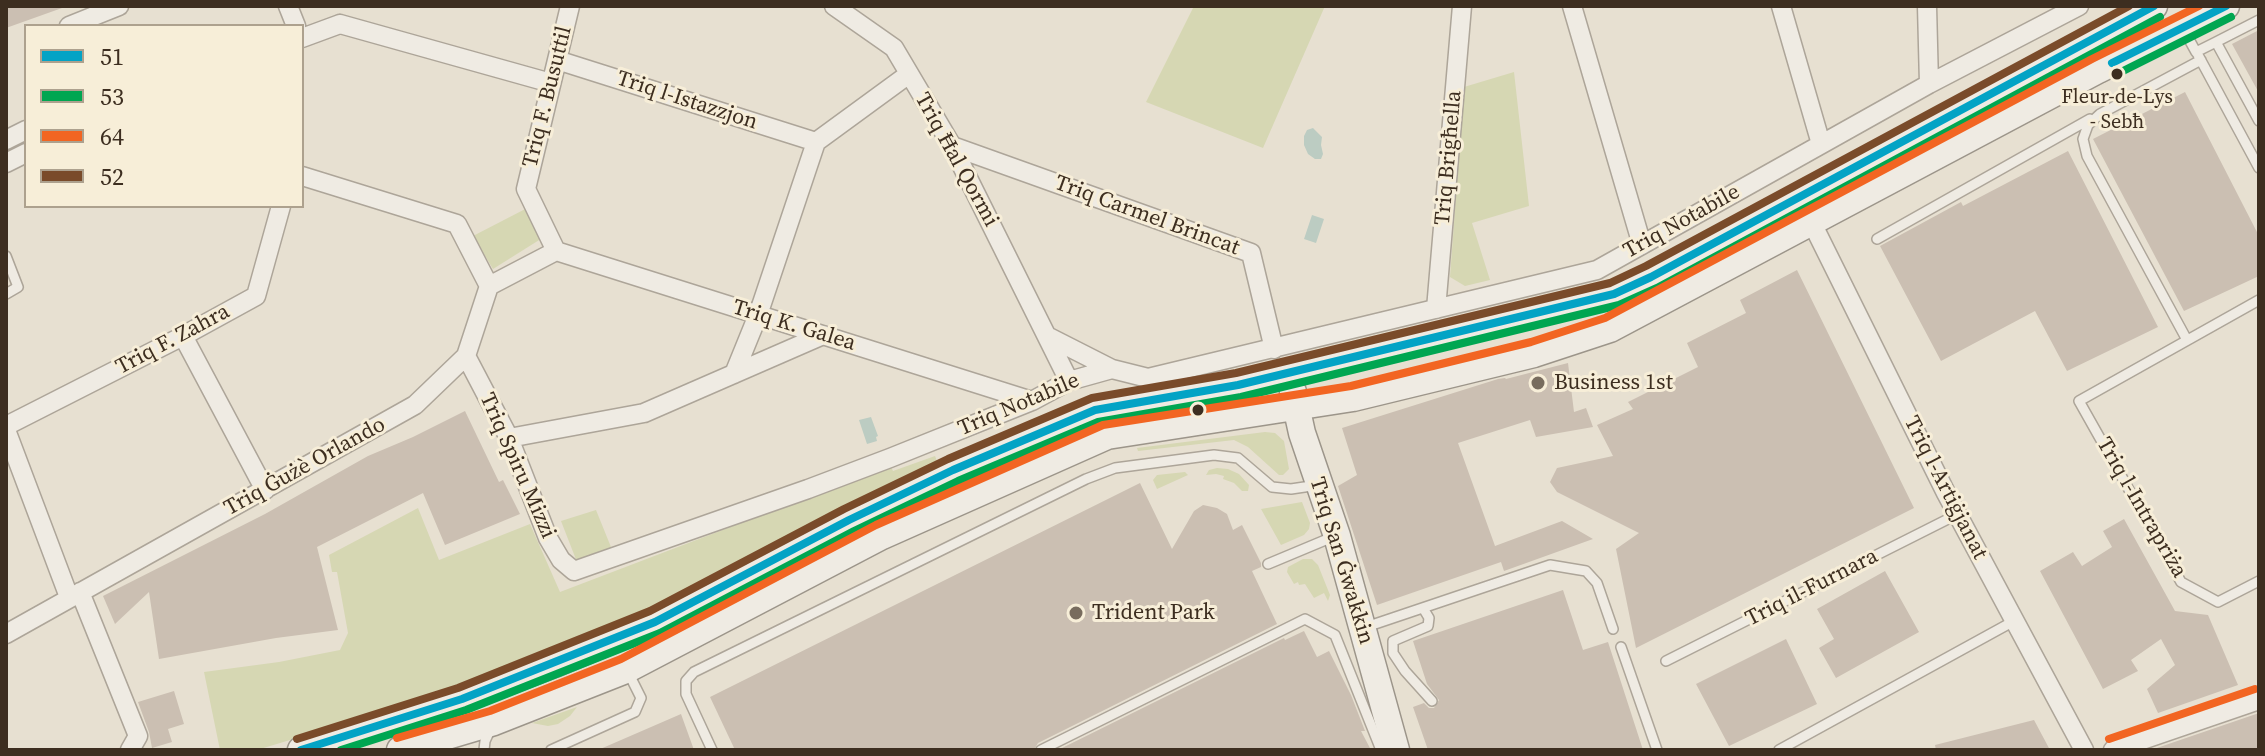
<!DOCTYPE html>
<html>
<head>
<meta charset="utf-8">
<style>
  body { margin:0 }
  #map { position:relative; width:2265px; height:756px; overflow:hidden; background:#e7e0d1; font-family:"Source Serif 4",serif }
  canvas { display:block }
  .frame { position:absolute; inset:0; border:8px solid #3d2e20; pointer-events:none }
  .legend { position:absolute; left:24px; top:24px; width:280px; height:184px; box-sizing:border-box; background:#f7eed8; border:2px solid #ada18e; margin:0; padding:10px 14px; list-style:none; font-size:24px; color:#3d2e20 }
  .legend li { display:flex; align-items:center; gap:16px; height:40px }
  .legend b { width:40px; border:2px solid #ada18e }
</style>
</head>
<body>
<div id="map">
<canvas width="2265" height="756"></canvas>
<div class="frame"></div>
<ul class="legend">
<li><b style="height:10px;background:#03a3c5"></b>51</li>
<li><b style="height:10px;background:#00a651"></b>53</li>
<li><b style="height:10px;background:#f26522"></b>64</li>
<li><b style="height:10px;background:#7a4b2a"></b>52</li>
</ul>
</div>
<script>
const context = document.querySelector('canvas').getContext('2d');
context.lineJoin = 'round';
function fillPath(path, color) { context.fillStyle = color; context.fill(path, 'evenodd'); }
const shape = rows => new Path2D(rows.map(r => 'M' + r).join(''));
function stroke(path, color, width, dash) { context.strokeStyle = color; context.lineWidth = width; context.lineCap = dash ? 'butt' : 'round'; context.setLineDash(dash || []); context.stroke(path); }
function label(font, color, halo, rows, align = 'center') {
  context.font = font + ' "Source Serif 4",serif'; context.lineWidth = 6; context.setLineDash([]); context.textBaseline = 'middle'; context.strokeStyle = halo; context.fillStyle = color; for (const [text, x, y, turn = 0] of rows) {
    context.save(); context.translate(x, y); context.rotate((+turn || 0) * Math.PI / 180); context.textAlign = isNaN(turn) ? turn : align; if (halo) context.strokeText(text, 0, 0); context.fillText(text, 0, 0); context.restore();
  }
}
fillPath(shape([
  [1194,6,1325,6,1263,148,1146,102],
  [1514,72,1529,206,1472,223,1490,280,1465,286,1450,277,1464,87],
  [533,205,544,237,493,269,473,236],
  [1265,432,1275,433,1284,441,1289,469,1283,475,1279,475,1248,447,1234,440,1138,451,1137,448],
  [935,456,937,461,922,472,652,608,458,689,257,750,220,750,204,672,279,662,340,650,348,633,337,572,332,572,329,555,418,508,439,560,530,524,560,592,885,468,891,467,893,471],
  [1217,468,1228,469,1239,474,1249,485,1248,491,1242,491,1234,483,1223,479,1224,476,1216,474,1206,475,1209,470],
  [1185,472,1188,475,1157,489,1153,480,1157,475],
  [1302,502,1310,523,1309,529,1304,535,1281,545,1261,509],
  [596,510,613,552,577,562,561,521],
  [1303,559,1312,559,1318,565,1330,595,1328,601,1324,593,1314,598,1305,584,1299,585,1298,582,1294,584,1287,572,1288,567],
  [577,707,570,716,558,724,548,726,532,723]
]), '#d6d7b3');
fillPath(shape([
  [1313,128,1322,137,1321,145,1323,154,1321,159,1315,159,1308,154,1304,145,1304,136,1307,130],
  [1312,215,1324,219,1316,243,1304,239],
  [871,417,878,436,876,437,877,441,867,444,859,420]
]), '#bcccc2');
fillPath(shape([
  [6,6,62,6,62,8,6,28],
  [2259,30,2259,93,2232,44],
  [2185,92,2259,236,2259,276,2184,311,2093,139],
  [2068,151,2158,327,2067,371,2035,311,1941,361,1880,246,1961,202,1963,206],
  [1797,270,1914,508,1636,648,1616,549,1639,533,1557,492,1550,482,1557,468,1613,456,1597,425,1633,409,1628,402,1698,367,1687,343,1746,313,1740,300],
  [1568,363,1574,412,1586,408,1593,427,1536,437,1530,420,1458,443,1495,546,1562,521,1593,539,1504,571,1501,562,1377,605,1338,486,1357,475,1342,428,1498,379,1505,378,1506,379],
  [465,411,499,482,503,480,520,514,445,545,423,493,317,547,338,630,276,638,159,659,149,592,115,624,103,596,265,514,368,456,413,437],
  [1140,483,1172,549,1194,511,1203,505,1217,508,1227,514,1233,530,1242,525,1261,563,1261,567,1252,571,1277,624,1038,743,1034,750,735,750,710,697],
  [2124,519,2175,611,2208,615,2238,685,2158,713,2147,689,2175,665,2161,639,2131,660,2138,671,2103,689,2040,571,2073,552,2082,566,2112,547,2103,531],
  [1885,571,1919,632,1836,678,1819,648,1834,639,1817,609],
  [1563,590,1583,650,1608,642,1643,750,1428,750,1413,707,1424,703,1429,708,1434,708,1439,700,1427,684,1413,641],
  [1304,631,1317,657,1329,651,1351,695,1365,731,1361,731,1371,750,1058,750,1284,638,1285,640],
  [1786,639,1817,704,1729,746,1696,684],
  [174,691,184,724,168,729,172,742,152,748,149,732,138,702],
  [2259,713,2259,750,2151,750],
  [681,714,694,750,598,750],
  [2034,720,2050,750,1936,750,1935,745]
]), '#cbbfb2');
const lane = shape([
  [2185,32,2196,52,2216,42,2259,121],
  [2216,42,2259,20],
  [2198,55,2259,168],
  [1877,239,2090,119],
  [6,256,18,287,6,294],
  [2259,300,2079,401,2181,582,2218,602,2259,581],
  [2187,340,2087,156,2083,139,2088,125,2100,114,2201,60],
  [1268,564,1335,536],
  [1423,608,1429,618,1428,626,1393,641,1393,653,1405,671,1432,701],
  [1366,627,1550,565,1586,571,1597,583,1613,629],
  [1621,647,1657,750],
  [1666,661,1958,514],
  [484,750,485,741,491,728],
  [551,750,635,712,641,698,628,672],
  [712,750,686,694,686,681,694,672,1086,479,1115,468,1214,455,1238,458,1272,487,1291,489,1318,485],
  [1041,750,1305,619,1335,635,1381,750],
  [1779,750,2014,621]
]);
const street = shape([
  [288,6,296,26],
  [834,6,894,48,952,146,1069,381],
  [1572,6,1642,245],
  [1781,6,1821,144],
  [1927,6,1929,84],
  [340,24,551,83],
  [69,26,119,6],
  [302,38,340,24],
  [557,60,816,142],
  [6,140,26,130],
  [952,146,1251,253,1274,349],
  [6,163,26,153],
  [302,176,457,224,489,286,556,251,1032,401],
  [1812,223,1946,493,2084,750],
  [556,251,526,189,570,6],
  [1436,309,1462,6],
  [183,336,265,490],
  [1049,337,1112,369],
  [466,356,509,438,548,538,561,560,574,571,808,489,890,458,1032,401,1069,381,1112,369,1148,378,1597,270,1929,84,2079,6],
  [734,374,758,315,816,142,909,74],
  [6,426,183,336,256,296,281,206],
  [6,430,69,597],
  [509,438,644,413,823,335],
  [80,592,138,736,130,750],
  [6,634,415,405,466,356,489,286],
  [2113,750,2259,700]
]);
const secondary = shape([
  [1293,392,1302,433,1337,536,1396,750],
  [301,750,462,699,554,664,655,622,849,520,953,470,1095,410,1238,385,1614,294,1651,277,2154,6],
  [400,750,494,722,626,670,882,536,1107,436,1353,398,1534,354,1610,329,2098,70,2226,6]
]);
stroke(lane, '#ada599', 12);
stroke(street, '#ada599', 21);
stroke(secondary, '#9c958a', 29);
stroke(lane, '#efebe3', 9);
stroke(street, '#efebe3', 18);
stroke(secondary, '#efebe3', 26);
stroke(shape([
  [2112,63,2226,6],
  [301,750,462,699,655,622,849,520,953,470,1095,410,1238,385,1614,294,1651,277,2154,6]
]), '#03a3c5', 8);
stroke(shape([
  [2117,74,2231,17],
  [341,750,466,710,660,633,854,531,958,481,1098,422,1241,397,1619,305,1657,288,2160,17]
]), '#00a651', 8);
stroke(shape([
  [397,738,490,711,621,659,876,525,1103,425,1351,386,1531,342,1605,318,2092,59,2199,6],
  [2109,739,2255,689]
]), '#f26522', 8);
stroke(shape([
  [297,739,458,688,650,611,844,509,948,459,1092,398,1236,373,1610,283,1646,266,2129,6]
]), '#7a4b2a', 8);
for (const [x, y, r, color] of [
  [2117,74,7,"#3d2e20"],
  [1538,383,8,"#786c5e"],
  [1198,410,7,"#3d2e20"],
  [1076,613,8,"#786c5e"]
]) { const dot = new Path2D(); dot.arc(x, y, r, 0, 2 * Math.PI); context.fillStyle = color; context.fill(dot); stroke(dot, '#f7eed8', 3); }
label('20px', '#3d2e20', '#f7eed8', [
  ["Fleur-de-Lys",2117,98],
  ["- Sebħ",2117,123]
]);
label('22px', '#3d2e20', '#f7eed8', [
  ["Triq F. Busuttil",548,97,-76],
  ["Triq l-Istazzjon",687,101,18],
  ["Triq Brigħella",1449,158,-85],
  ["Triq Ħal Qormi",956,160,61],
  ["Triq Carmel Brincat",1147,216,20],
  ["Triq Notabile",1682,222,-29],
  ["Triq K. Galea",794,326,17],
  ["Triq F. Zahra",173,340,-28],
  ["Triq Notabile",1019,405,-23],
  ["Triq Spiru Mizzi",517,466,66],
  ["Triq Ġużè Orlando",305,467,-29],
  ["Triq l-Artiġjanat",1945,488,63],
  ["Triq l-Intrapriża",2141,508,60],
  ["Triq San Ġwakkin",1341,561,73],
  ["Triq il-Furnara",1812,588,-27]
]);
label('22px', '#3d2e20', '#f7eed8', [
  ["Business 1st",1554,383],
  ["Trident Park",1092,613]
], 'left');
</script>
</body>
</html>
